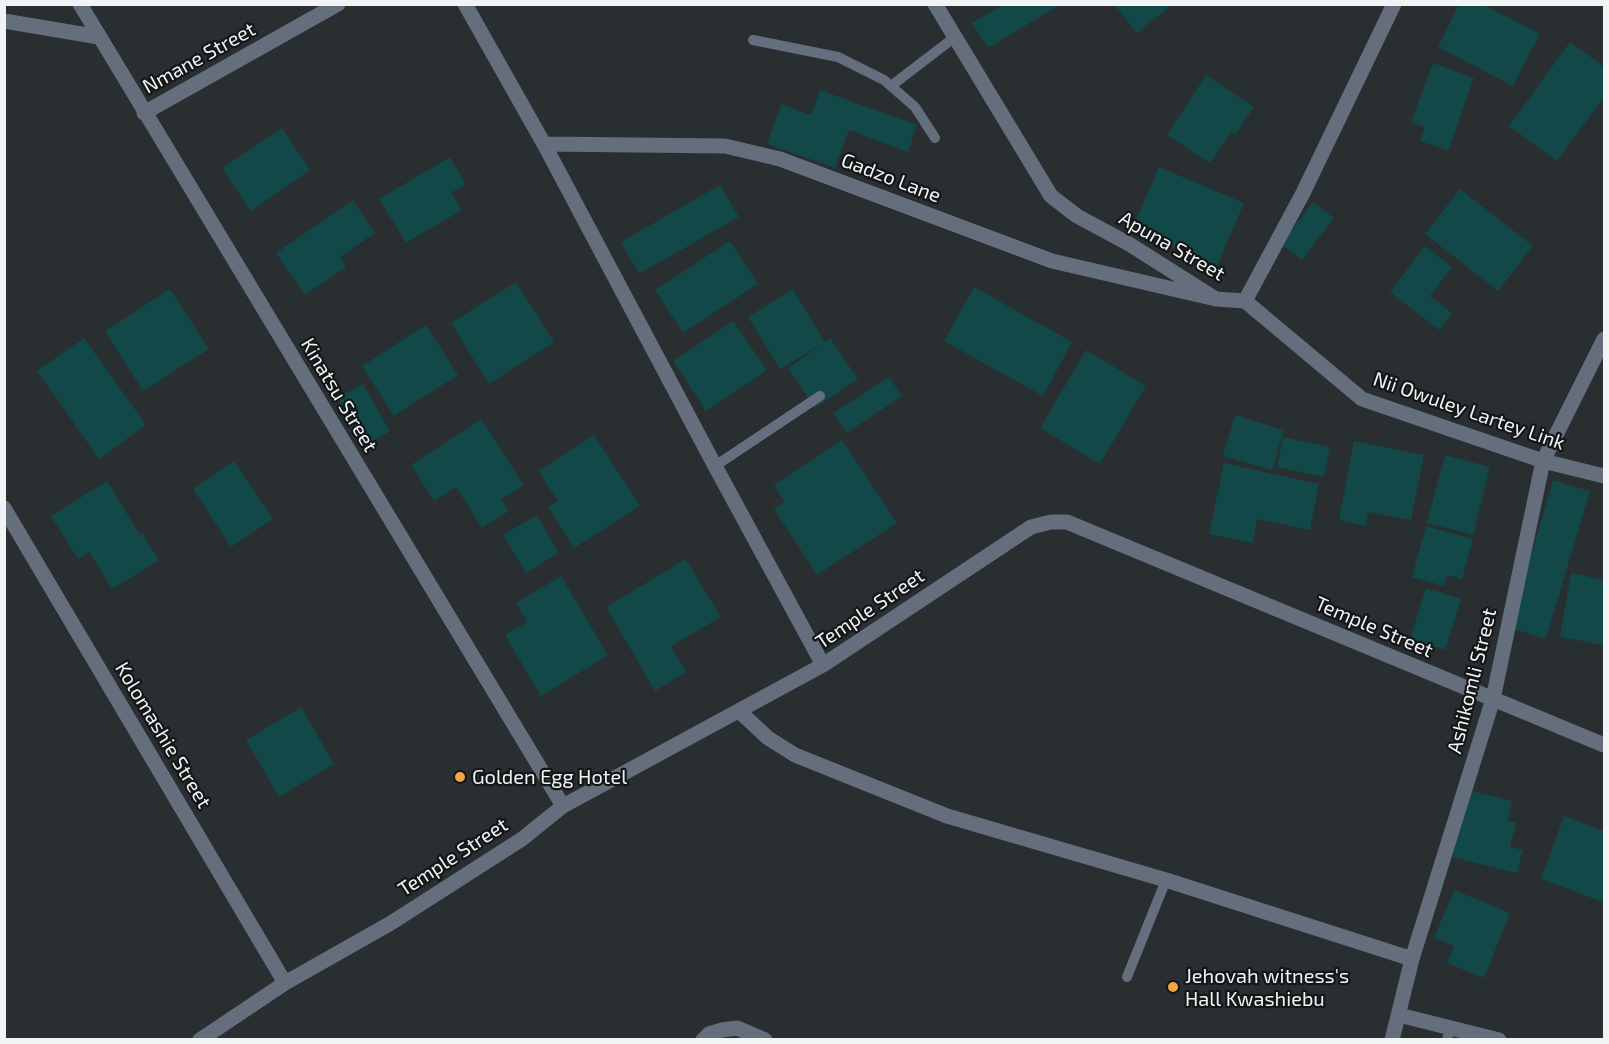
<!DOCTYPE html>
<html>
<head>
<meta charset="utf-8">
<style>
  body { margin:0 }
  #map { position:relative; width:1609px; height:1044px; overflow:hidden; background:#292e31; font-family:"Exo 2",sans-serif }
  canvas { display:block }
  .frame { position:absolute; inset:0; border:6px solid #f0f4f5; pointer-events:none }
</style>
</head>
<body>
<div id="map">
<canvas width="1609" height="1044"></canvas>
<div class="frame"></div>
</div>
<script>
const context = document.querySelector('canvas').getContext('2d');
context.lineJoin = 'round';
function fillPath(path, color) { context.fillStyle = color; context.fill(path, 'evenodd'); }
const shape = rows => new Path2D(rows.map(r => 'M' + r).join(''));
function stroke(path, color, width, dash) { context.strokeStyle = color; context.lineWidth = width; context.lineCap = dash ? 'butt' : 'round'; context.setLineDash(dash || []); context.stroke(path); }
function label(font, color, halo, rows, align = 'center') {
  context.font = font + ' "Exo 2",sans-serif'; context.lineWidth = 4.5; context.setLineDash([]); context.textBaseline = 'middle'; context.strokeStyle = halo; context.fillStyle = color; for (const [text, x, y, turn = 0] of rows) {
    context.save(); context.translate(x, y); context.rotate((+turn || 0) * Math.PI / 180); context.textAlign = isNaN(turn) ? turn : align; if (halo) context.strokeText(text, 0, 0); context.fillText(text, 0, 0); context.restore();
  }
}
fillPath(shape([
  [998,4,1057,4,1058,6,988,48,972,23,999,7],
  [1114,4,1173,4,1137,33],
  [1459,4,1482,4,1540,34,1513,86,1438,47],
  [1570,42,1604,67,1604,97,1557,161,1509,126],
  [1433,63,1474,78,1448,151,1420,141,1425,127,1411,122],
  [1206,75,1254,107,1235,135,1231,132,1210,163,1167,135],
  [820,90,917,125,908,152,849,130,835,168,767,144,781,104,811,115],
  [282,128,310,170,251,211,222,168],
  [450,157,466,184,451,193,462,210,406,243,379,199],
  [1159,167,1244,203,1217,266,1132,229],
  [720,185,739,217,639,274,621,242],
  [1460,189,1533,246,1498,291,1425,234],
  [353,200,375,233,340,257,346,267,305,295,276,253],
  [1313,202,1334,218,1302,260,1281,244],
  [730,241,758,284,683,333,655,290],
  [1425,246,1452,267,1430,296,1452,313,1439,330,1390,292],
  [516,282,554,342,489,384,451,323],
  [974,287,1072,342,1043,396,944,341],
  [170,289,209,349,143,391,105,331],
  [793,289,825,342,830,338,858,379,815,408,788,368,822,344,780,369,748,317],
  [733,321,767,370,706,411,673,361],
  [426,325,458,375,394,416,362,366],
  [84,338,146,425,99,459,37,371],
  [1086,350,1146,386,1100,464,1040,428],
  [889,377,902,396,847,433,833,413],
  [363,384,390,431,365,446,337,398],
  [1235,415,1284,430,1272,470,1223,456],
  [481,419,524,485,501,499,509,511,482,528,456,487,434,501,411,465],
  [594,435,640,506,574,548,548,507,558,501,538,471],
  [1283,437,1330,447,1324,477,1277,467],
  [842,440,897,523,817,575,774,509,785,502,774,485],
  [1354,441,1424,455,1411,520,1368,512,1366,526,1339,520],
  [1445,455,1490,467,1473,535,1427,523],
  [234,461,273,519,231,547,193,489],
  [1224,463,1319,484,1310,530,1257,519,1253,543,1209,534],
  [1553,480,1590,491,1546,639,1510,628],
  [107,481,140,535,143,534,159,560,112,589,89,552,78,559,51,516],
  [537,515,559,553,526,573,503,535],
  [1426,526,1473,539,1462,579,1447,575,1444,586,1412,577],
  [686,559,721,617,671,646,686,672,655,691,606,607],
  [1571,573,1604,580,1604,645,1560,637],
  [561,576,608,655,541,696,505,635,527,622,516,603],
  [1426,588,1461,599,1445,650,1410,639],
  [301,707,334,764,279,797,246,740],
  [1469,790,1512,801,1508,821,1516,823,1510,847,1523,850,1517,873,1452,857],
  [1564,816,1604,831,1604,898,1603,902,1541,879],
  [1454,890,1510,913,1484,978,1447,963,1454,946,1434,938]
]), '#124848');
stroke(shape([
  [753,40,838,57,884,80,915,107,935,138],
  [891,86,955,37],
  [715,466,820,396],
  [1127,977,1166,880],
  [1447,1040,1450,1028]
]), '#646e7c', 10);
stroke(shape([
  [80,4,563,806],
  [465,4,544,144,715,466,823,665],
  [935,4,1051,196,1077,216,1129,244,1216,299,1245,301],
  [4,21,99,37],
  [144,113,338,4],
  [544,144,725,146,780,159,1052,261,1216,299],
  [1245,301,1362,399,1543,461,1604,476],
  [1245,301,1303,193,1394,4],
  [4,508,285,983],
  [739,711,768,738,795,755,947,816,1166,880,1412,959],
  [1399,1015,1499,1040],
  [200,1040,285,983,391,923,522,839,563,806,823,665,1031,527,1051,522,1067,522,1604,745],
  [703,1040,709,1034,722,1030,737,1028,765,1040],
  [1392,1040,1412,959,1493,699,1543,461,1604,339]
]), '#646e7c', 15);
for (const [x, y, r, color] of [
  [460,777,6,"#f3a443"],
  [1173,987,6,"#f3a443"]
]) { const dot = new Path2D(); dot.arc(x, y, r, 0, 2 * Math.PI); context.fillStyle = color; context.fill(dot); stroke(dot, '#141617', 2); }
label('20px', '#f0f4f5', '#141617', [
  ["Nmane Street",199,58,-29],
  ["Gadzo Lane",891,178,21],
  ["Apuna Street",1172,246,30],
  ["Kinatsu Street",339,395,59],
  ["Nii Owuley Lartey Link",1469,411,19],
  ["Temple Street",870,609,-34],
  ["Temple Street",1374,627,23],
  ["Ashikomli Street",1472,681,-76],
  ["Kolomashie Street",163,735,59],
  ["Temple Street",453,857,-33]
]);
label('20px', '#f0f4f5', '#141617', [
  ["Golden Egg Hotel",472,777],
  ["Jehovah witness's",1185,976],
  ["Hall Kwashiebu",1185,999]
], 'left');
</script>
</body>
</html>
